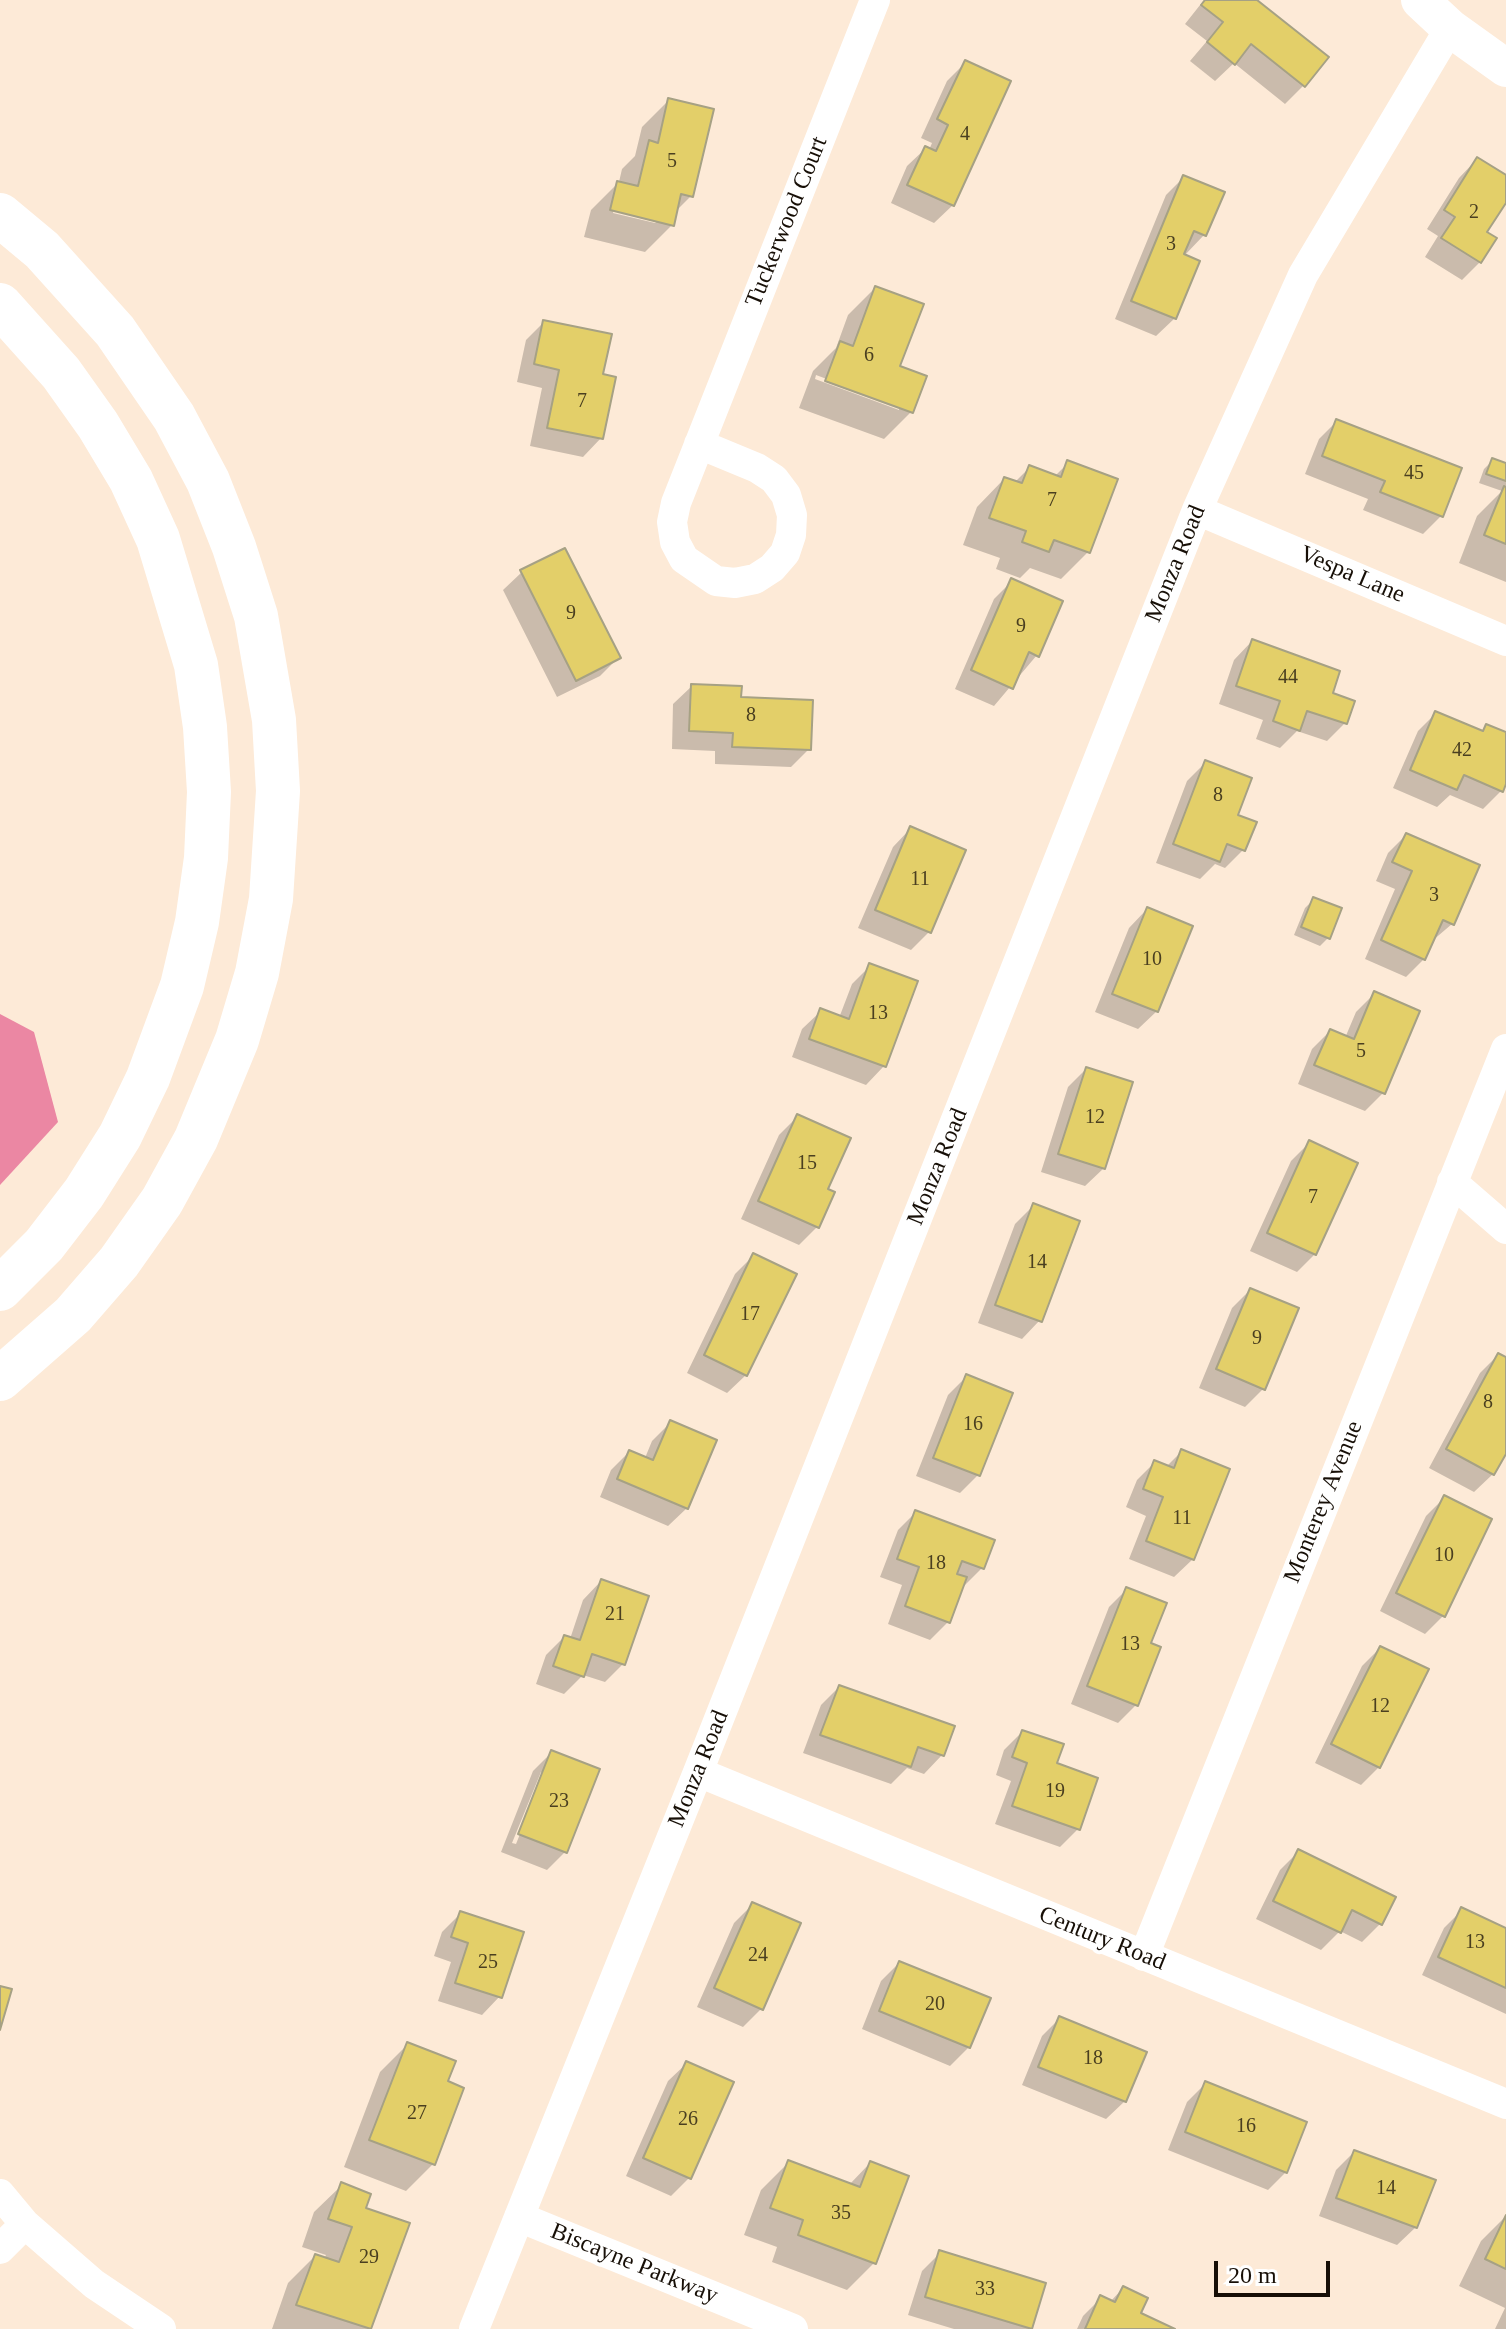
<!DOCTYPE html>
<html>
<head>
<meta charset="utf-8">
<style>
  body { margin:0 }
  #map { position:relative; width:1506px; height:2329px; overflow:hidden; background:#fdead7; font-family:Georgia,serif }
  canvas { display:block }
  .scale { position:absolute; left:1214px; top:2261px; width:116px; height:36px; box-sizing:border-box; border:4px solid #170f07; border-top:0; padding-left:10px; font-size:24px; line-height:28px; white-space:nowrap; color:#170f07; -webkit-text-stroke:6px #fff; paint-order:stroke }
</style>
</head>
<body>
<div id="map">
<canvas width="1506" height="2329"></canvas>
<div class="scale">20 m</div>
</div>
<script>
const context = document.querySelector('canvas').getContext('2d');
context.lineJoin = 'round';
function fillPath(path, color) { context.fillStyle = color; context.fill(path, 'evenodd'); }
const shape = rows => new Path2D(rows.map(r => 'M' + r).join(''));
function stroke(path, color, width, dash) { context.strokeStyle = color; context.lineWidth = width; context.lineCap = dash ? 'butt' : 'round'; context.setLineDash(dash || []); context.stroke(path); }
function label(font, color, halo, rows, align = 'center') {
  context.font = font + ' Georgia,serif'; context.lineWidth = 8; context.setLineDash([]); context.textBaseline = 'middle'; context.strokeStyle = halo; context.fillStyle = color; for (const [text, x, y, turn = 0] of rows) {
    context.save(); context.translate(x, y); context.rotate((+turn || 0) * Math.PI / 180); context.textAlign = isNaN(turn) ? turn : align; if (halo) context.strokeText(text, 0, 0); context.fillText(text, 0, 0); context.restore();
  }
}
fillPath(shape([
  [0,1014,34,1032,58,1122,0,1185]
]), '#eb87a3');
fillPath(shape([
  [1204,0,1254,0,1303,86,1285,104,1234,63,1215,81,1190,61,1207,41,1185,24],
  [965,63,953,205,934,223,891,203,907,166,926,148,929,150,932,143,921,138,947,81],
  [669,100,691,196,675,212,672,225,645,252,584,237,591,210,619,182,622,169,635,156,642,127],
  [614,209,659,220,655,223,613,213],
  [1477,159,1506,178,1506,199,1485,233,1480,262,1462,280,1425,257,1438,236,1427,229,1459,178],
  [1184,177,1204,235,1184,256,1175,318,1156,336,1115,319,1166,195],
  [875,288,911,412,884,439,799,408,813,371,836,348,848,315],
  [816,375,899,406,899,410,815,379],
  [544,322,601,376,601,438,583,457,530,446,542,388,517,382,526,340],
  [1337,421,1441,516,1423,534,1363,510,1368,499,1305,474,1319,439],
  [1493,460,1506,465,1506,582,1459,563,1477,516,1502,491,1479,483,1484,469],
  [1068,463,1088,552,1061,579,1030,568,1020,578,996,569,1000,558,963,545,977,507,1004,479,1014,483,1029,468,1054,477],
  [522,572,618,658,600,676,557,697,503,590],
  [1012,581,1037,655,994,706,955,689,994,599],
  [1252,641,1330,694,1345,723,1327,741,1297,731,1280,748,1256,739,1263,720,1219,704,1234,660],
  [692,686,809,749,791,767,715,764,715,751,672,749,673,704],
  [1436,713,1481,732,1486,726,1506,735,1506,778,1501,791,1483,809,1450,795,1437,807,1393,788,1418,731],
  [1206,762,1236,816,1243,850,1225,868,1215,864,1200,879,1156,863,1187,781],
  [911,828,929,932,911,950,858,928,893,847],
  [1406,835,1452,924,1432,941,1424,959,1406,977,1365,959,1395,889,1376,881,1388,853],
  [1314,899,1328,938,1320,946,1294,935,1305,908],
  [1147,909,1157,1011,1138,1029,1095,1012,1129,928],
  [870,966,884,1066,866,1085,792,1057,802,1029,821,1011,839,1018,852,984],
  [1374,994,1383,1093,1365,1111,1298,1084,1312,1049,1330,1031,1345,1038,1356,1012],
  [1086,1069,1104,1168,1085,1186,1041,1172,1068,1087],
  [797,1117,825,1191,817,1227,799,1245,741,1219,779,1135],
  [1309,1143,1315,1254,1297,1272,1250,1251,1291,1161],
  [1033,1206,1040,1320,1022,1339,978,1323,1015,1224],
  [753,1256,746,1375,727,1393,687,1373,735,1274],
  [1250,1290,1263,1389,1245,1407,1199,1388,1232,1308],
  [1498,1355,1506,1359,1506,1450,1493,1474,1474,1492,1429,1468,1480,1373],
  [966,1377,978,1475,960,1493,916,1476,948,1395],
  [670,1423,687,1508,668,1526,600,1497,611,1470,629,1452,645,1458,652,1441],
  [1182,1451,1193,1559,1174,1577,1129,1559,1146,1516,1126,1507,1137,1480,1155,1462,1166,1467],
  [1445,1497,1443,1616,1425,1634,1380,1611,1426,1516],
  [916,1512,982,1568,964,1586,948,1622,930,1640,888,1624,902,1585,880,1577,898,1530],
  [601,1581,623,1664,605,1682,583,1675,564,1694,536,1684,546,1655,564,1637,570,1639,583,1600],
  [1127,1589,1149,1644,1136,1705,1118,1723,1071,1704,1109,1607],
  [1380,1648,1379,1767,1361,1785,1315,1763,1362,1666],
  [839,1687,952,1727,942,1755,924,1774,907,1768,891,1784,803,1753,821,1705],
  [1022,1732,1054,1765,1078,1829,1060,1847,995,1824,1011,1781,996,1775,1004,1750],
  [552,1752,565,1852,547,1870,501,1852,533,1771],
  [541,1772,545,1772,516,1844,512,1843],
  [1298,1852,1380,1924,1362,1942,1340,1931,1321,1950,1256,1919,1280,1870],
  [752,1905,761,2009,743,2027,697,2007,734,1923],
  [1462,1910,1506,1931,1506,2014,1422,1975,1444,1928],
  [460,1914,500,1996,482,2015,438,2001,451,1962,434,1956,442,1932],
  [899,1963,969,2047,950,2066,862,2029,881,1981],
  [1060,2018,1125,2101,1106,2119,1022,2085,1042,2036],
  [407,2045,446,2082,433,2164,406,2191,344,2167,380,2072],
  [687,2063,689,2178,671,2196,626,2176,668,2081],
  [1205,2084,1286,2172,1268,2190,1168,2150,1187,2102],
  [1354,2152,1416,2227,1397,2245,1319,2216,1336,2170],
  [788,2163,849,2185,870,2163,874,2263,847,2290,772,2262,777,2247,744,2235,761,2190],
  [342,2185,364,2209,407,2224,369,2329,272,2329,288,2283,315,2256,324,2259,326,2255,302,2247,314,2212],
  [1506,2216,1506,2329,1495,2329,1505,2308,1459,2286,1481,2241],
  [940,2253,1044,2284,1030,2329,954,2329,908,2315,922,2271],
  [1123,2288,1138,2314,1170,2329,1077,2329,1083,2316,1101,2298,1110,2302]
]), '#0003');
const building = shape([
  [1205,0,1257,0,1329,57,1305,87,1251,44,1235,65,1207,42,1223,22,1201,5,1205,0],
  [965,60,1011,81,954,206,907,185,925,146,936,151,948,125,937,119,965,60],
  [668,98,714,109,693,197,681,194,674,226,610,210,617,181,638,186,649,140,658,143,668,98],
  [1477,157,1506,175,1506,203,1487,232,1497,238,1481,263,1441,238,1455,217,1444,210,1477,157],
  [1183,175,1225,192,1206,236,1194,231,1184,254,1200,261,1176,319,1131,301,1183,175],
  [875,286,924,304,900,366,927,376,913,413,825,381,840,341,853,346,875,286],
  [543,320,612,334,603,374,616,377,603,439,547,428,559,370,534,364,543,320],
  [1336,419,1462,468,1443,517,1380,492,1385,481,1322,456,1336,419],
  [1492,458,1506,463,1506,481,1486,474,1492,458],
  [1067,460,1118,479,1090,553,1054,540,1049,552,1022,542,1026,531,989,518,1004,477,1022,483,1029,465,1061,477,1067,460],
  [1504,486,1506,487,1506,544,1484,535,1504,486],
  [565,548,621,658,576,681,520,570,565,548],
  [1011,578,1063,601,1039,657,1029,652,1013,689,971,670,1011,578],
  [1252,639,1340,671,1333,693,1355,701,1347,724,1307,711,1300,731,1273,721,1280,701,1236,686,1252,639],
  [691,684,742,686,741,697,813,700,811,750,732,747,733,733,689,731,691,684],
  [1435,711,1483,731,1486,724,1506,732,1506,784,1503,792,1464,775,1457,790,1410,770,1435,711],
  [1205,760,1252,778,1238,815,1257,822,1245,851,1227,844,1220,862,1173,844,1205,760],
  [910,826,966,850,931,933,875,910,910,826],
  [1406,833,1480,865,1454,925,1443,920,1425,960,1381,940,1412,871,1392,862,1406,833],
  [1313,897,1342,908,1330,939,1301,927,1313,897],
  [1147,907,1193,926,1158,1012,1112,994,1147,907],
  [869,963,918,981,886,1067,809,1039,820,1008,849,1019,869,963],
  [1374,991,1420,1011,1385,1094,1314,1065,1330,1029,1354,1039,1374,991],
  [1086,1067,1133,1082,1105,1169,1058,1154,1086,1067],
  [797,1114,851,1138,828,1189,835,1192,819,1228,758,1201,797,1114],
  [1309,1140,1358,1163,1316,1255,1267,1233,1309,1140],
  [1033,1203,1080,1221,1042,1322,995,1305,1033,1203],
  [753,1253,797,1274,747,1376,704,1355,753,1253],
  [1250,1288,1299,1308,1265,1390,1216,1369,1250,1288],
  [1498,1353,1506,1357,1506,1454,1494,1475,1446,1449,1498,1353],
  [966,1374,1013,1393,980,1476,933,1458,966,1374],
  [670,1420,717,1440,688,1509,617,1479,629,1450,653,1460,670,1420],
  [1181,1449,1230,1469,1194,1560,1146,1541,1163,1497,1143,1489,1154,1460,1174,1468,1181,1449],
  [1444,1495,1492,1519,1445,1617,1396,1593,1444,1495],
  [915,1510,995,1540,984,1569,962,1561,957,1574,967,1577,950,1623,905,1606,919,1567,897,1559,915,1510],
  [601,1579,649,1596,625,1665,592,1654,584,1677,553,1666,564,1635,580,1640,601,1579],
  [1126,1587,1167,1603,1151,1643,1161,1647,1138,1706,1087,1686,1126,1587],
  [1380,1646,1429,1669,1380,1768,1331,1744,1380,1646],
  [839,1685,955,1726,944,1756,918,1747,911,1767,820,1735,839,1685],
  [1022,1730,1064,1744,1057,1763,1098,1778,1080,1830,1012,1806,1027,1763,1012,1757,1022,1730],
  [551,1750,600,1769,567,1853,518,1834,551,1750],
  [1298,1849,1396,1897,1382,1925,1352,1910,1341,1933,1273,1901,1298,1849],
  [752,1902,801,1923,763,2010,714,1988,752,1902],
  [1461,1907,1506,1928,1506,1988,1438,1957,1461,1907],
  [460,1911,524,1932,502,1998,455,1983,468,1943,451,1937,460,1911],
  [899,1961,991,1998,970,2048,879,2011,899,1961],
  [0,1986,12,1989,0,2030,0,1986],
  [1059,2016,1147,2052,1126,2102,1038,2067,1059,2016],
  [407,2042,456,2061,448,2081,464,2088,435,2165,369,2140,407,2042],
  [686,2061,734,2082,691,2179,643,2158,686,2061],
  [1205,2081,1307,2122,1287,2173,1185,2132,1205,2081],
  [1354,2150,1436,2180,1417,2228,1336,2198,1354,2150],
  [788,2160,860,2187,870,2161,909,2176,876,2264,798,2235,803,2220,770,2208,788,2160],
  [341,2182,371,2194,366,2208,410,2223,371,2329,296,2305,315,2254,339,2262,352,2227,328,2219,341,2182],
  [1506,2215,1506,2269,1485,2259,1506,2215],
  [939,2250,1046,2283,1032,2329,925,2297,939,2250],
  [1123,2286,1148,2298,1141,2313,1175,2329,1085,2329,1100,2295,1115,2302,1123,2286]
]);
fillPath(building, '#e3cf69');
stroke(building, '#a6a184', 2);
stroke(shape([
  [699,444,757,468,774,479,786,495,792,515,791,535,785,553,772,568,755,579,735,583,716,581,684,559,675,542,672,522,676,503,875,0],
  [1197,510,1506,641],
  [1452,1182,1506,1229],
  [698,1772,1506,2104],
  [1144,1956,1506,1049],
  [0,2194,25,2224,94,2284,161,2329],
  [519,2217,793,2329],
  [0,2249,25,2224],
  [474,2329,698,1772,1197,510,1303,275,1450,28]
]), '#fff', 30);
stroke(shape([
  [1420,0,1450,28,1506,68]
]), '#fff', 38);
stroke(shape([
  [0,215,42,250,115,331,174,417,208,481,234,547,256,616,274,720,278,791,271,899,257,973,237,1040,196,1139,162,1201,119,1262,73,1315,0,1379],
  [0,305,61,373,98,425,131,480,158,539,196,665,205,727,209,792,206,858,197,922,182,986,148,1078,120,1136,84,1193,44,1245,0,1289]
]), '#fff', 44);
label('20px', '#4a3f20', null, [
  ["4",965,135],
  ["5",672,162],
  ["2",1474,213],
  ["3",1171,245],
  ["6",869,356],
  ["7",582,402],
  ["45",1414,474],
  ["7",1052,501],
  ["9",571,614],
  ["9",1021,627],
  ["44",1288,678],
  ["8",751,716],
  ["42",1462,751],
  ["8",1218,796],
  ["11",920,880],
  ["3",1434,896],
  ["10",1152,960],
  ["13",878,1014],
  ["5",1361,1052],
  ["12",1095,1118],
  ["15",807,1164],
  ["7",1313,1198],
  ["14",1037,1263],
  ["17",750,1315],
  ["9",1257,1339],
  ["8",1488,1403],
  ["16",973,1425],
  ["11",1182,1519],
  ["10",1444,1556],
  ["18",936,1564],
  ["21",615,1615],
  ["13",1130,1645],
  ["12",1380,1707],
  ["19",1055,1792],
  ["23",559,1802],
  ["13",1475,1943],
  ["24",758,1956],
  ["25",488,1963],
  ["20",935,2005],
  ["18",1093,2059],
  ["27",417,2114],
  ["26",688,2120],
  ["16",1246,2127],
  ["14",1386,2189],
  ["35",841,2214],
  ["29",369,2258],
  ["33",985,2290]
]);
label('24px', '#170f07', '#fff', [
  ["Tuckerwood Court",787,222,-68],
  ["Monza Road",1176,564,-68],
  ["Vespa Lane",1352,575,23],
  ["Monza Road",938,1167,-68],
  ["Monterey Avenue",1324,1502,-68],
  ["Monza Road",699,1769,-68],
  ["Century Road",1102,1939,22],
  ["Biscayne Parkway",634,2264,22]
]);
</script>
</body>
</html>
